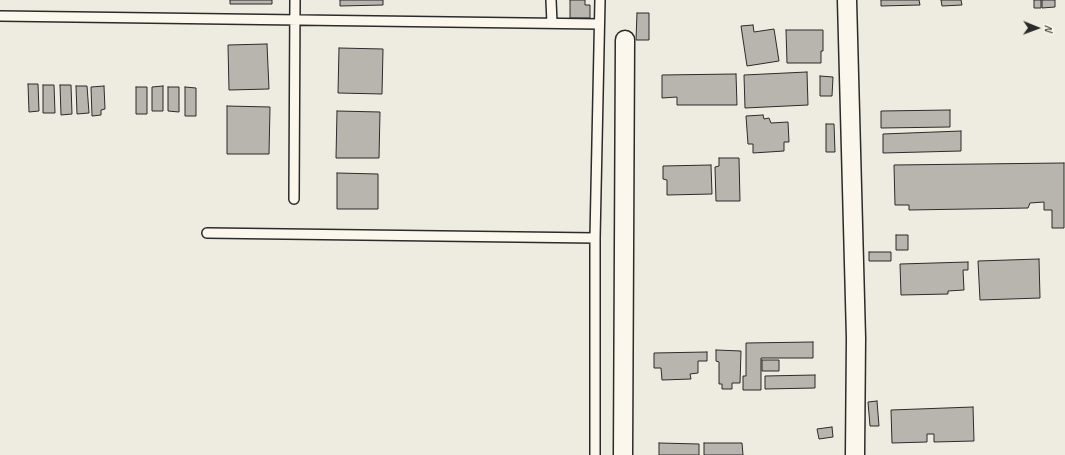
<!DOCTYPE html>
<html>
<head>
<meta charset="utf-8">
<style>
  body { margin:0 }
  #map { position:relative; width:1065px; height:455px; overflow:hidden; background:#eeebe0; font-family:Caveat,sans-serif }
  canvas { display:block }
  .north { position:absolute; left:1017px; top:8px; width:40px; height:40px; -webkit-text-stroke:3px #fbf7ec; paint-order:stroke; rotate:91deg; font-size:11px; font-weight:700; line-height:16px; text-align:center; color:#2b2b2b }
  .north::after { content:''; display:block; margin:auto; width:14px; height:18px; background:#2b2b2b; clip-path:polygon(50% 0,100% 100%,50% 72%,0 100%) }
</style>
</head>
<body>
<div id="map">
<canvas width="1065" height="455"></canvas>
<div class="north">N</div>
</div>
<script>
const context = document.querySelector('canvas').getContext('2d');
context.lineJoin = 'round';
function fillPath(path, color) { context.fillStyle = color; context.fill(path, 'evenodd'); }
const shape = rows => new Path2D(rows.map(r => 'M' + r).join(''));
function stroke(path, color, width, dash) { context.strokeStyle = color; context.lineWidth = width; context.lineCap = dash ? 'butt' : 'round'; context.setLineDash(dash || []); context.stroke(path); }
const building = shape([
  [230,0,272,0,272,4,230,4,230,0],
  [340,0,383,0,383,5,340,6,340,0],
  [570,0,585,0,585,5,590,5,590,18,570,18,570,0],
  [881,0,919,0,920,5,881,6,881,0],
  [941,0,961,0,962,5,942,6,941,0],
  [1034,0,1041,0,1041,8,1034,8,1034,0],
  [1042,0,1055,0,1055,7,1042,8,1042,0],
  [637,13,649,13,649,40,636,40,637,13],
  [753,25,754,32,774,29,779,61,747,66,741,26,753,25],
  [786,30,823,30,823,51,821,51,821,63,787,63,786,30],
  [267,44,269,89,229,90,228,45,267,44],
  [339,48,383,49,382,94,338,93,339,48],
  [807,72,808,105,745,108,744,75,807,72],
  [736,74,737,105,677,105,677,97,662,98,662,75,736,74],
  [820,76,833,77,832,96,820,96,820,76],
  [28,84,38,84,39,111,29,112,28,84],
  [43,85,54,85,55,113,43,113,43,85],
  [60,85,71,85,72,114,61,115,60,85],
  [76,86,87,86,89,113,77,114,76,86],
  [104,86,105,109,101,110,101,115,92,116,91,87,104,86],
  [163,86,163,111,152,111,152,87,163,86],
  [136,87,147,87,147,114,136,114,136,87],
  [168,87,179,87,179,112,168,111,168,87],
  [185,87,196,88,196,116,185,116,185,87],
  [227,106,270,107,269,154,227,154,227,106],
  [950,110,950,127,881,128,881,111,950,110],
  [337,111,380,112,379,158,336,158,337,111],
  [763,115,764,119,769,118,771,123,788,122,789,142,784,142,784,151,753,153,753,144,748,144,746,116,763,115],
  [826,124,834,124,835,152,826,152,826,124],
  [961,131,961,151,883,153,883,134,961,131],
  [719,158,739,158,740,201,716,201,715,167,719,166,719,158],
  [1064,163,1064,228,1052,228,1052,210,1044,210,1044,202,1030,203,1028,208,909,210,909,205,895,205,894,165,1064,163],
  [711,165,712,194,667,195,667,180,663,179,663,166,711,165],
  [337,173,378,174,378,209,337,209,337,173],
  [896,235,908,235,908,250,896,250,896,235],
  [869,252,891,252,891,261,869,261,869,252],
  [1039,259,1040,298,980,300,978,261,1039,259],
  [968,262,968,270,963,270,964,290,948,291,948,294,901,295,900,264,968,262],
  [813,342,813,358,761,358,761,390,743,390,743,376,746,376,746,343,813,342],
  [716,350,741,351,740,383,732,383,732,389,722,389,722,384,719,384,719,362,716,361,716,350],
  [707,352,707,361,698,361,698,373,690,374,691,379,662,380,661,368,654,368,654,353,707,352],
  [762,360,779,360,779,371,762,371,762,360],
  [815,375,815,388,765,389,765,376,815,375],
  [877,401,879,426,870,426,868,402,877,401],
  [973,407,974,441,934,442,934,434,927,434,927,442,892,443,891,410,973,407],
  [832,427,833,437,819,439,817,429,832,427],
  [659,443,699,444,699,455,659,455,659,443],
  [704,443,742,443,743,455,704,455,704,443]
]);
fillPath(building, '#b8b5ae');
stroke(building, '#2b2b2b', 1);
const service = shape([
  [551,0,552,23],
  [0,16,599,24],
  [294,199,295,0],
  [207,233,595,238],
  [595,455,595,238,600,0]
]);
const minor = shape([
  [847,0,856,338,855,455],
  [623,455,625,40]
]);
stroke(service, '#2b2b2b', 12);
stroke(minor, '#2b2b2b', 21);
stroke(service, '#fbf7ec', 9);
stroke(minor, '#fbf7ec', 18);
</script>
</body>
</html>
